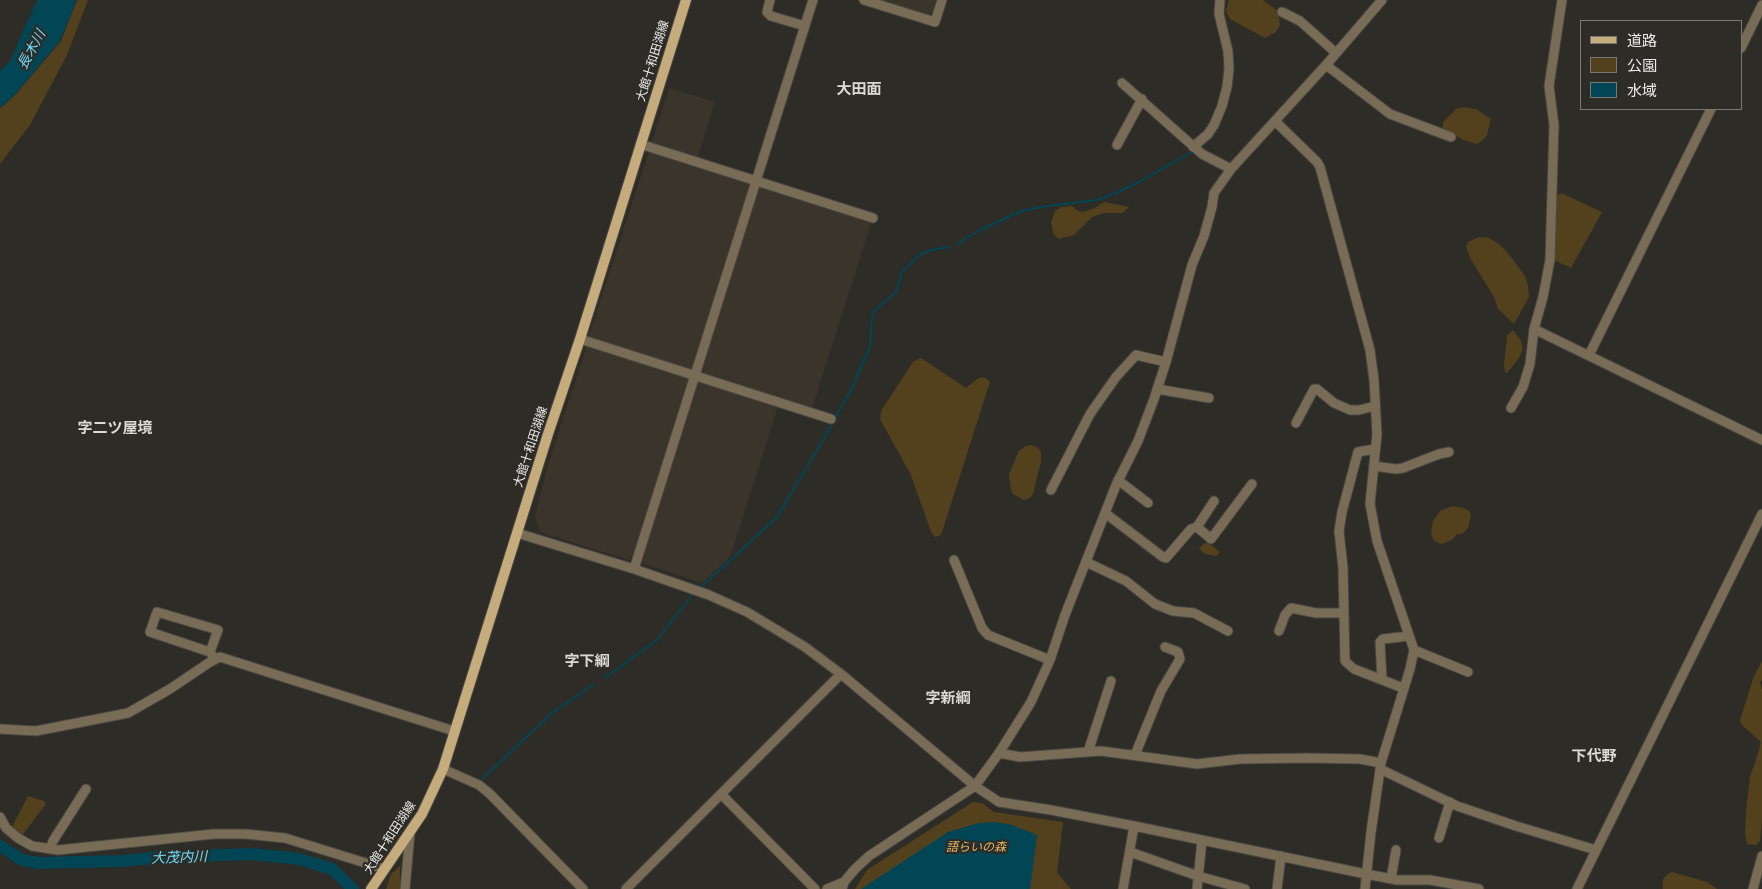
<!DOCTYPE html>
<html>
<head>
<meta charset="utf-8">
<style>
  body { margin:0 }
  #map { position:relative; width:1762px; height:889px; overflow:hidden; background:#2e2c27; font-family:Bitter,"Noto Sans JP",serif }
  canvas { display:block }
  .legend { position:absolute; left:1580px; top:20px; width:162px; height:90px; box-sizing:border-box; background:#2e2c27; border:1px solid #7a7874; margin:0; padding:6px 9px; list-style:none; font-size:15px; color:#ebeae7 }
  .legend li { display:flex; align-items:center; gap:10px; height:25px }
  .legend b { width:25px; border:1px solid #7a7874 }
</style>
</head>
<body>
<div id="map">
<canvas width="1762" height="889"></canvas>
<ul class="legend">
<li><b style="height:6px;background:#c6ac7d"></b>道路</li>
<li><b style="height:14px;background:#53411e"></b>公園</li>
<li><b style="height:14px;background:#024655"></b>水域</li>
</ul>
</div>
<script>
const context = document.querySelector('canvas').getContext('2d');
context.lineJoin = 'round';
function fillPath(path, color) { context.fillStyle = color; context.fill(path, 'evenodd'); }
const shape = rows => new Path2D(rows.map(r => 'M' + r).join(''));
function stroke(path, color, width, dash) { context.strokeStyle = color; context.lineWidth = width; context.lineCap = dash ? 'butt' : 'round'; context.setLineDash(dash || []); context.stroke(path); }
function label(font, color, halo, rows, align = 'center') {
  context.font = font + ' Bitter,"Noto Sans JP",serif'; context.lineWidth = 4.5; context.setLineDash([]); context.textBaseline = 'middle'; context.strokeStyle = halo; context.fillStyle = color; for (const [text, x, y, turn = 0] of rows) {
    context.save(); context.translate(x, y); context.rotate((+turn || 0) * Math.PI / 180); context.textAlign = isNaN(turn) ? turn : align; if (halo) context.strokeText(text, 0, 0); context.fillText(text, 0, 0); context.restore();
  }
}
fillPath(shape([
  [876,0,940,0,936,14,929,18],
  [669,88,715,102,697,159,651,145],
  [649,151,753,184,693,370,690,371,588,339],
  [758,185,872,221,811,411,698,374],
  [587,345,690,378,637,547,629,560,540,532,535,516,547,468],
  [696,380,777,406,777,410,730,557,702,583,642,563,645,546]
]), '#3a342a');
fillPath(shape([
  [77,0,88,0,67,55,30,125,0,164,0,109,16,94,61,41],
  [1229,0,1263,0,1278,11,1280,25,1276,32,1265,38,1230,19,1226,11],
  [1463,107,1476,109,1491,119,1487,135,1482,141,1476,144,1464,140,1443,128,1443,122,1456,109],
  [1561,193,1602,212,1571,268,1552,259,1556,196],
  [1104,202,1129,207,1122,213,1104,213,1092,217,1074,235,1059,239,1054,235,1051,222,1055,211,1061,207,1072,206,1078,211,1083,212,1093,209],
  [1479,237,1489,238,1499,244,1508,253,1525,276,1528,286,1529,297,1514,324,1498,309,1494,297,1470,258,1466,247,1468,242],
  [1513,330,1521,341,1523,348,1519,358,1507,373,1505,372,1504,365,1507,336],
  [921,358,966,388,977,379,983,377,987,379,990,382,941,535,935,537,931,532,911,475,880,419,881,411,913,362],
  [1032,445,1038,448,1041,452,1041,461,1033,494,1030,498,1024,500,1013,494,1011,490,1009,474,1019,451,1026,446],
  [1452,506,1464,508,1469,511,1471,514,1468,528,1462,534,1457,534,1452,540,1442,544,1434,541,1431,534,1433,521,1440,511],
  [1207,542,1220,552,1216,556,1205,554,1199,549,1204,543,1205,544],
  [1762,661,1762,680,1760,682,1762,689,1762,818,1760,841,1756,845,1747,844,1745,834,1746,812,1750,776,1755,763,1761,742,1742,725,1740,720,1754,676],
  [28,796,44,801,46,804,23,834,18,834,15,832,13,825],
  [973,802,982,803,994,812,1063,822,1057,873,1071,889,855,889,867,870],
  [400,866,400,889,386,889,391,874],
  [1672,872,1707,882,1717,889,1663,889,1663,879,1668,874]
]), '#53411e');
fillPath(shape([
  [37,0,76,0,71,15,59,42,15,94,0,108,0,71,10,61],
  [995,822,1012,825,1037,835,1030,889,861,889,948,832,979,823]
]), '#024655');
stroke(shape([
  [1232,84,1234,64,1232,52],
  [957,244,978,231,1021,211,1047,206,1097,200,1116,193,1141,181,1192,152],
  [702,586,776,518,823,440,852,388,870,346,872,317,875,310,896,292,902,272,919,255,931,250,948,247],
  [605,678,658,639,692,595],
  [483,778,552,713,594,684]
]), '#024655', 2);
stroke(shape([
  [0,846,22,860,38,863,123,861,160,857,251,854,272,856,299,859,332,869,353,889]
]), '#024655', 12);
const minor = shape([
  [770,0,767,12,771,16,805,26],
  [864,0,935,22,942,0],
  [1282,12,1300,21,1336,53],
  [1741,48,1762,5],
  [1326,65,1390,114,1451,137],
  [1122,83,1202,154,1231,169],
  [1275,121,1317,162,1320,167,1370,350,1374,380,1377,434,1370,504,1377,541,1414,650,1410,669,1381,763,1371,832,1365,889],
  [640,144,873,218],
  [1117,145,1142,99],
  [1193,147,1208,134,1214,125,1222,106,1227,87,1229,69,1228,51,1219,14,1220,0],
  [1534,329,1762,440],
  [580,339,831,419],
  [1589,355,1711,109],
  [1157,389,1209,398],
  [1511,408,1523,387,1530,364,1534,329,1543,297,1550,260,1554,125,1549,86,1562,0],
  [1296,423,1314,389,1317,389,1334,403,1350,410,1359,410,1375,406],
  [1375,449,1358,452,1342,512,1339,531,1343,568,1345,661,1354,669,1403,688],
  [1374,466,1396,469,1403,468,1439,454,1449,452],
  [1118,480,1148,503],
  [1051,490,1090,414,1116,377,1136,355,1166,362],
  [1214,501,1197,527,1211,539,1252,484],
  [1105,513,1163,557,1166,558,1191,529,1197,527],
  [517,533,634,569,709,595,747,612,805,647,841,674,975,786,999,802,1051,810,1134,826,1366,874,1397,880,1430,880,1479,889],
  [954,560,982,628,988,635,1050,660],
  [1086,562,1126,581,1155,604,1173,611,1194,613,1228,631],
  [634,569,813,0],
  [1279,631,1285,615,1291,608,1316,613,1344,613],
  [1414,650,1468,672],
  [210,652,218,630,157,612,150,632,210,652,215,659],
  [1382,680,1380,642,1383,639,1409,636],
  [0,729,36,731,128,713,170,689,210,662,220,657,454,731],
  [1088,752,1111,681],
  [999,753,1020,757,1101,751,1197,764,1240,759,1307,758,1360,759,1381,763],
  [1135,755,1161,691,1180,659,1178,652,1165,647],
  [443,769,479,785,489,793,583,889],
  [1380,769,1457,806,1516,826,1596,850],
  [721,794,815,889],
  [0,817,6,828,18,838,32,846,58,850,214,834,246,834,285,838,385,869],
  [1439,838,1450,802],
  [50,849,53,841,86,789],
  [1130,852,1198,876,1245,889],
  [1391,879,1396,850],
  [405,889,410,833],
  [626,889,841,674],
  [827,889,844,882],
  [842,889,844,882,855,869,869,856,975,786,999,753,1031,702,1050,660,1065,615,1116,485,1138,441,1154,399,1166,362,1192,265,1204,236,1212,207,1214,193,1231,169,1326,65,1382,0],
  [1123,889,1134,826],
  [1197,889,1202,840],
  [1277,889,1281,856],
  [1577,889,1762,514],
  [1753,889,1762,856]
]);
const major = shape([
  [371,889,422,814,443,769,548,434,580,339,686,0]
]);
stroke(minor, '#484742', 11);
stroke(major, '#484742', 12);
stroke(minor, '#796c56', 9);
stroke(major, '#c6ac7d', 10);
label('12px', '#ebeae7', '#2e2c27', [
  ["大館十和田湖線",653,61,-73],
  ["大館十和田湖線",531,447,-72],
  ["大館十和田湖線",390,838,-57]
]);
label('italic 12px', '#e3b867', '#2e2c27', [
  ["語らいの森",976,848]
]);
label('italic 14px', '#6bdcfa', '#2e2c27', [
  ["長木川",32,50,-61],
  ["大茂内川",179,858,-2]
]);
label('bold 15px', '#dddad4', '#2e2c27', [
  ["大田面",859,90],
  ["字二ツ屋境",115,429],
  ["字下綱",587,662],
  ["字新綱",948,699],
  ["下代野",1594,757]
]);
</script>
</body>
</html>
